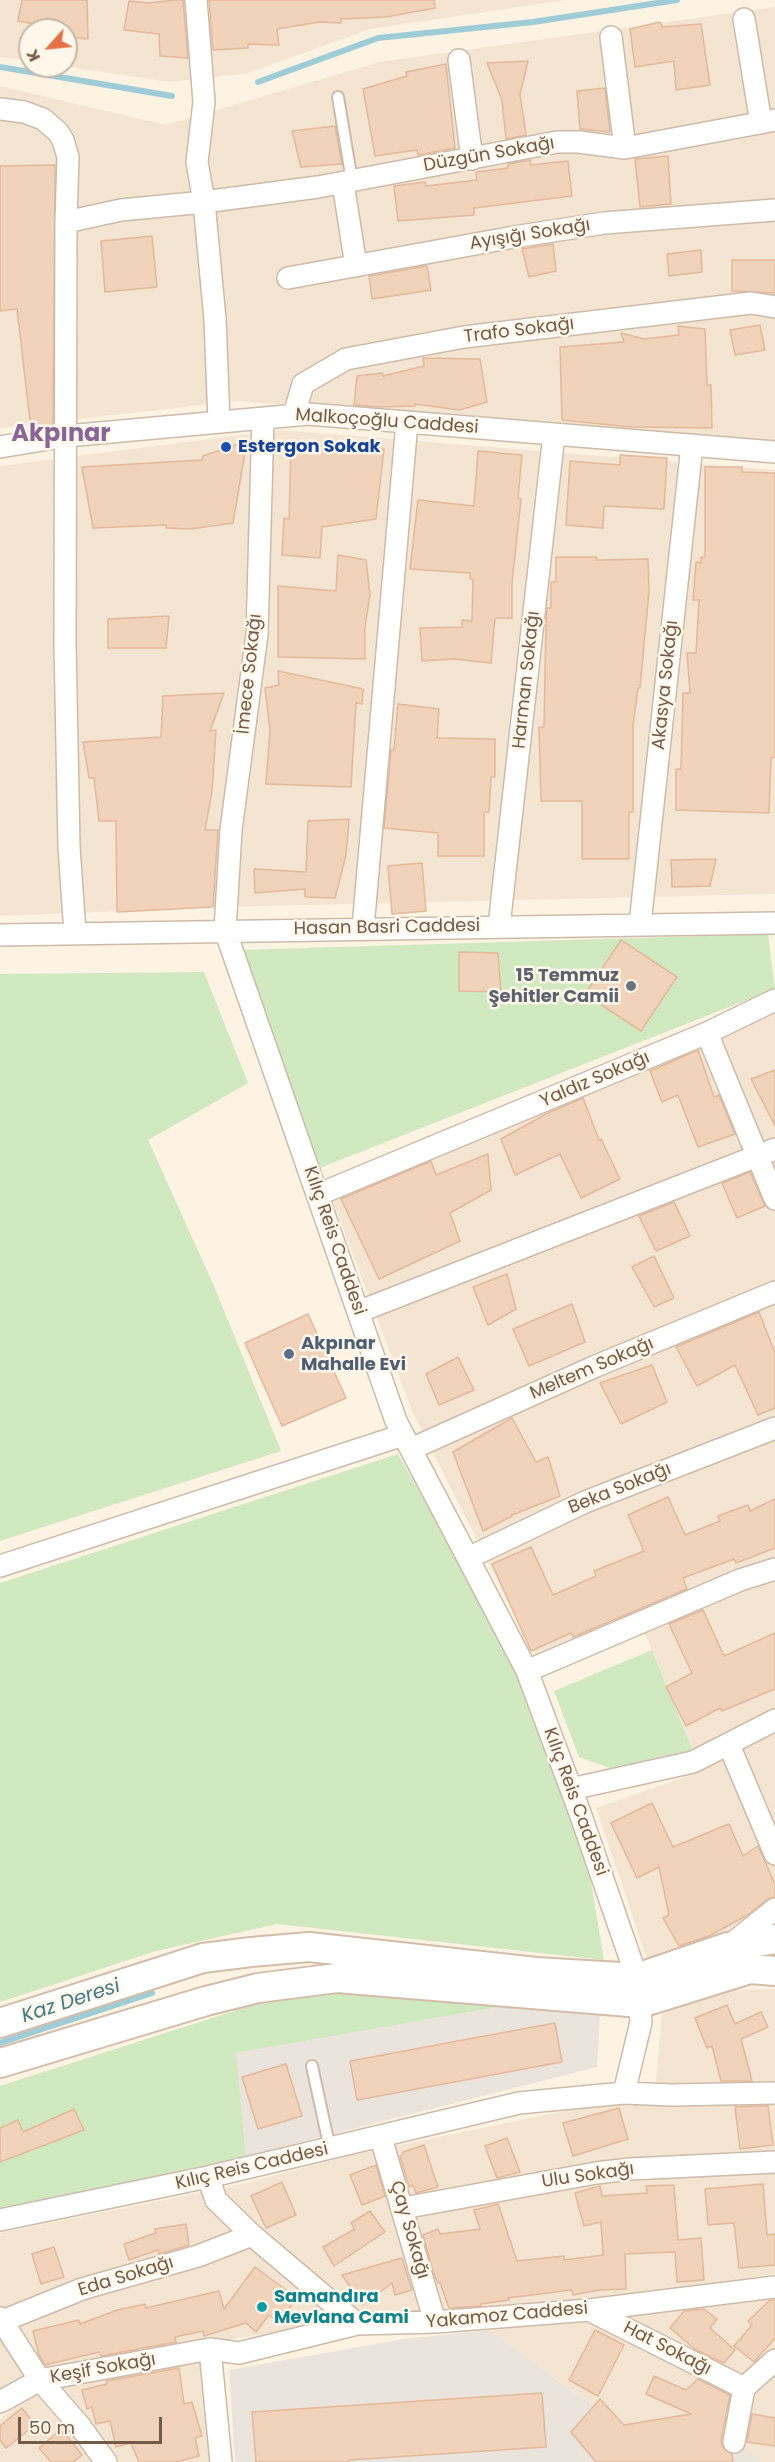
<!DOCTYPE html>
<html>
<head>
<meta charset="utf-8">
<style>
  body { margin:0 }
  #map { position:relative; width:775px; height:2462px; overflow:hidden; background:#fcf3e3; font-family:Poppins,sans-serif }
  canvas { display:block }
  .north { position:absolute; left:18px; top:18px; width:60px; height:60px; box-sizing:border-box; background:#fff7e9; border:2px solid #c7b8a9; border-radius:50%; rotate:243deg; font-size:16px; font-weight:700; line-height:24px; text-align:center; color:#735a49 }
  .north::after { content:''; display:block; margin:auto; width:21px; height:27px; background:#e57149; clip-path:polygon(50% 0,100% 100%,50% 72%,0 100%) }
  .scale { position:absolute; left:18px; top:2417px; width:144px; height:27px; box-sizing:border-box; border:3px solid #735a49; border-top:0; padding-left:8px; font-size:18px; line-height:21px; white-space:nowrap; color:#735a49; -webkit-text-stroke:4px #fff7e9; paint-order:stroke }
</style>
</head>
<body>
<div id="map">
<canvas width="775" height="2462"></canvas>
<div class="north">K</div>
<div class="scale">50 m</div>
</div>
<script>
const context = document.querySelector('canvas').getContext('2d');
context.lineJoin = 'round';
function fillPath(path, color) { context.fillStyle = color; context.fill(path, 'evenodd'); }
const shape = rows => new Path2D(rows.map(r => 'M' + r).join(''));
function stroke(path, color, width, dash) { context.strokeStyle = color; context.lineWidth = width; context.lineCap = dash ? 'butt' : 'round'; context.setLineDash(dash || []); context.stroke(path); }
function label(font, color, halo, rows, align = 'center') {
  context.font = font + ' Poppins,sans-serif'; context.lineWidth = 5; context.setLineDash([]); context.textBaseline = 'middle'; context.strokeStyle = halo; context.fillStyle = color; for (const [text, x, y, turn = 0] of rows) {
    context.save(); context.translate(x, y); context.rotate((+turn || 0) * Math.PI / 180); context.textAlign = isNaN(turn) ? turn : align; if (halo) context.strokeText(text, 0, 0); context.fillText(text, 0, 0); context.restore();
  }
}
fillPath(shape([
  [0,0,566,0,370,29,248,73,170,82,63,66,66,66,66,30,30,30,30,61,0,57],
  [775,7,775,443,238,401,0,428,0,86,166,125,379,62],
  [280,430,775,470,775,894,217,907,0,916,0,466],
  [775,1009,775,1915,649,1965,596,1808,702,1771,652,1650,642,1627,542,1669,412,1411,331,1196],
  [775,1989,775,2274,529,2309,372,2317,221,2341,0,2396,0,2233,242,2184,352,2155,655,2092,662,2014,723,1990],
  [775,2290,775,2462,762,2462,744,2446,660,2455,489,2330],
  [201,2359,213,2462,0,2462,0,2419,43,2386]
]), '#f3e5d1');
fillPath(shape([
  [505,2006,600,2015,597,2067,246,2156,235,2053],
  [489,2330,660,2455,744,2446,762,2462,235,2462,229,2370,404,2339]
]), '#ebe4dd');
fillPath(shape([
  [768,934,775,989,317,1169,239,950],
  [204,972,248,1083,148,1140,214,1286,281,1451,0,1541,0,974],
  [398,1454,520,1671,590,1876,604,1960,277,1924,156,1951,0,2002,0,1583],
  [652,1650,694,1753,616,1770,579,1757,554,1691],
  [306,1988,505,2006,236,2053,246,2156,0,2212,0,2086]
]), '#d0e9c1');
stroke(shape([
  [0,67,172,96],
  [258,82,378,38,533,22,677,0],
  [0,2043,152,1993]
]), '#9eccd7', 6);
const building = shape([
  [22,0,87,0,88,39,66,37,66,30,18,21,22,0],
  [175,0,183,0,188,58,160,56,159,34,124,30,129,1,148,3,175,0],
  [209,0,434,0,435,8,386,17,341,19,341,23,319,22,277,29,279,45,248,44,248,48,213,50,209,0],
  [660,22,662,27,701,24,710,85,676,90,674,61,635,67,630,29,660,22],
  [528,61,520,94,526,135,506,139,502,100,487,63,528,61],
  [446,64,455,148,418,155,417,150,375,156,363,89,407,76,406,72,446,64],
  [605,88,610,132,580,129,577,91,605,88],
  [335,126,342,164,301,167,292,131,335,126],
  [668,156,671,204,640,207,635,159,668,156],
  [530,160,531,165,568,161,572,196,474,208,474,215,398,221,394,186,425,182,426,186,477,180,476,172,508,168,508,164,530,160],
  [55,165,53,425,31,429,17,309,0,311,0,166,55,165],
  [152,236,157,287,105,292,101,241,152,236],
  [553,244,556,271,529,277,522,249,553,244],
  [701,250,702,272,669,276,667,254,701,250],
  [732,260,775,260,775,293,732,291,732,260],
  [427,266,431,290,372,299,369,276,427,266],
  [760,325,765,350,735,355,730,330,760,325],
  [678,326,705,329,707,385,711,385,712,428,630,427,562,420,560,347,624,342,621,333,644,339,679,335,678,326],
  [423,358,480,359,487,402,459,410,415,404,415,406,379,407,354,405,357,376,382,373,383,376,424,366,423,358],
  [247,441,233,523,190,529,166,528,166,525,93,528,82,467,202,460,203,456,247,441],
  [291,446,327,446,327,453,384,449,376,519,322,527,320,558,282,555,284,518,289,519,291,446],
  [478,451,522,455,518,498,521,499,512,583,512,618,495,618,491,663,454,659,422,661,420,628,462,627,462,620,472,621,473,579,470,579,470,573,410,569,418,500,474,506,478,451],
  [620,455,667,458,664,509,604,506,603,528,566,525,570,461,620,465,620,455],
  [705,467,742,467,742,472,775,473,775,757,771,758,769,813,676,810,676,769,681,769,683,693,690,693,687,653,696,653,699,600,693,600,696,562,701,563,701,557,705,557,705,467],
  [338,555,366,560,370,594,365,627,365,659,278,657,278,586,336,591,338,555],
  [556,557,597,557,597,560,648,559,649,592,640,688,638,688,633,726,633,812,629,812,629,859,582,859,582,801,541,801,539,727,544,727,546,621,547,608,551,608,551,582,556,582,556,557],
  [169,616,166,648,108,648,108,619,169,616],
  [278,671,363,689,362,704,356,703,351,787,266,784,270,730,265,688,279,685,278,671],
  [224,693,210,731,216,730,212,791,205,830,218,830,213,907,117,912,116,821,99,821,94,778,89,778,83,742,161,737,163,696,224,693],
  [398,704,439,709,437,738,495,739,495,777,491,777,489,812,484,812,484,856,438,856,438,833,384,828,391,750,394,750,398,704],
  [349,819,346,855,335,898,305,897,305,889,255,893,254,869,306,872,308,821,349,819],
  [716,859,710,886,672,887,671,860,716,859],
  [422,863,426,911,392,914,388,866,422,863],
  [621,940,677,977,641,1031,585,994,621,940],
  [459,952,498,953,501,992,459,991,459,952],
  [698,1050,714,1097,719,1095,735,1134,698,1147,678,1095,662,1102,650,1071,698,1050],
  [775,1070,775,1126,751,1079,775,1070],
  [583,1098,599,1140,601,1139,620,1179,581,1198,560,1154,515,1175,501,1139,546,1114,583,1098],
  [488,1154,491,1190,450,1213,460,1241,379,1279,341,1199,431,1161,436,1175,488,1154],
  [750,1172,765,1206,737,1218,722,1183,750,1172],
  [674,1202,690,1236,656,1251,639,1216,674,1202],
  [654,1256,674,1298,654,1307,632,1267,654,1256],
  [507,1274,516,1309,488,1325,473,1287,507,1274],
  [572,1304,585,1342,529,1366,513,1329,572,1304],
  [759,1312,775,1353,775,1408,758,1415,735,1365,697,1386,676,1347,759,1312],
  [308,1314,346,1398,282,1426,245,1343,308,1314],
  [458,1357,474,1390,439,1405,426,1374,458,1357],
  [652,1365,667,1402,621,1424,600,1383,652,1365],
  [512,1418,536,1462,548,1457,560,1496,512,1515,512,1516,483,1531,453,1452,512,1418],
  [668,1497,685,1535,720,1521,718,1516,748,1505,750,1511,775,1499,775,1548,736,1563,734,1559,683,1578,687,1589,573,1637,571,1633,531,1651,492,1564,531,1547,553,1595,596,1576,594,1571,644,1551,628,1515,668,1497],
  [703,1610,724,1656,775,1633,775,1689,722,1711,720,1708,686,1726,666,1687,692,1673,669,1624,703,1610],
  [652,1803,673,1847,729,1824,743,1856,758,1846,775,1884,775,1897,768,1899,746,1916,709,1936,679,1946,663,1918,669,1915,659,1867,637,1878,611,1823,652,1803],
  [727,2005,735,2024,761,2012,768,2027,741,2039,752,2081,721,2081,712,2046,707,2048,695,2018,727,2005],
  [555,2023,562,2062,357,2100,350,2061,555,2023],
  [286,2064,302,2116,258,2129,242,2077,286,2064],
  [758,2106,768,2106,773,2145,740,2149,735,2107,758,2106],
  [619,2108,628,2139,573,2156,563,2123,619,2108],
  [74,2109,84,2130,0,2162,0,2128,18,2120,23,2132,74,2109],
  [507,2138,520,2172,497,2178,485,2146,507,2138],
  [424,2145,438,2187,416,2193,413,2185,409,2187,400,2156,403,2154,403,2152,424,2145],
  [376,2165,385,2196,362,2205,350,2175,376,2165],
  [282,2182,296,2215,266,2228,251,2196,282,2182],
  [763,2184,767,2235,775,2234,775,2265,739,2268,734,2223,708,2225,705,2189,763,2184],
  [674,2185,678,2240,701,2238,704,2280,677,2282,675,2252,625,2254,626,2289,599,2290,573,2295,572,2290,508,2298,509,2300,481,2304,481,2306,449,2308,440,2283,438,2283,433,2272,423,2235,438,2229,440,2234,480,2229,474,2210,498,2204,517,2261,564,2256,564,2260,603,2255,601,2222,584,2226,575,2193,600,2186,602,2196,647,2193,646,2186,674,2185],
  [370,2211,385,2232,334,2266,323,2247,355,2229,351,2223,370,2211],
  [186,2224,189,2245,159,2254,158,2250,129,2260,124,2244,156,2233,155,2229,186,2224],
  [54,2247,64,2277,41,2284,32,2254,54,2247],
  [402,2258,412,2290,395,2295,392,2283,363,2305,342,2275,402,2258],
  [255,2267,297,2298,279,2322,269,2315,256,2332,246,2323,204,2336,203,2331,175,2337,176,2342,101,2356,99,2352,45,2365,39,2355,33,2331,79,2320,80,2324,117,2310,145,2304,146,2308,219,2291,224,2309,255,2267],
  [770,2300,775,2300,775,2338,754,2362,734,2346,752,2325,748,2321,770,2300],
  [704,2309,717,2319,710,2328,735,2350,724,2363,696,2350,670,2328,684,2311,704,2309],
  [595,2330,624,2345,598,2396,569,2380,595,2330],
  [179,2368,184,2404,192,2402,202,2436,195,2438,199,2456,176,2462,139,2462,131,2443,116,2447,110,2421,96,2424,92,2407,87,2409,82,2390,107,2384,106,2381,179,2368],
  [654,2376,686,2390,698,2379,730,2395,721,2440,722,2447,732,2454,733,2462,596,2462,571,2432,600,2399,624,2425,691,2414,646,2394,654,2376],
  [542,2393,546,2447,349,2460,349,2462,256,2462,252,2412,542,2393],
  [22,2408,35,2425,6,2448,0,2440,0,2426,22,2408],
  [752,2414,775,2418,775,2446,747,2442,752,2414],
  [58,2432,64,2432,82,2455,73,2462,51,2462,39,2448,58,2432]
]);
fillPath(building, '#f1d2bb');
stroke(building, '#e3b99b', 1.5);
const service = shape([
  [338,97,352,181],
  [312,2066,330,2149]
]);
const minor = shape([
  [744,19,761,123],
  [611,37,625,148],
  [459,60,472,159],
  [0,109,24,112,43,119,58,132,63,140,68,157,66,222],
  [343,183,356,266],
  [288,278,514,237,604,223,775,210],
  [294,415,303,384,346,359,464,337,751,303,775,307],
  [219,422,215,319,204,202,318,187,557,142,579,142,625,148,775,120],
  [0,447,67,436,308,414,775,452],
  [640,924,692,445],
  [499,926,554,434],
  [363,928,407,422],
  [75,933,69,847,65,644,66,222,121,210,204,202,197,162,204,102,196,0],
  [0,935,775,923],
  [707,1033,775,1000],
  [317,1195,707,1033,775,1199],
  [358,1312,775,1149],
  [411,1449,596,1366,775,1292],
  [468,1558,585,1502,775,1428],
  [0,1566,403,1435],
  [527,1671,740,1580,775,1569],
  [729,1745,775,1854],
  [571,1789,693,1762,775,1720],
  [729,1946,775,1909],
  [624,2093,672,2095,775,2093],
  [381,2138,435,2322],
  [208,2177,216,2200,252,2235,357,2324],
  [403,2208,596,2173,630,2169,775,2162],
  [0,2220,208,2177,519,2103,624,2093,641,2022,637,1978,580,1813,527,1671,396,1421,225,930,231,830,257,634,263,418],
  [589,2310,744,2388],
  [0,2318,40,2380,80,2426,106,2462],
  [0,2322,82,2289,198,2256,252,2235],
  [0,2402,40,2380,210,2349],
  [734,2442,744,2388,775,2360],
  [221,2462,210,2349,239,2353,357,2324,435,2322,589,2310,775,2287]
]);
const secondary = shape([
  [0,2023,203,1958,251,1952,309,1947,536,1972,637,1978,728,1947,775,1939],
  [0,2063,206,2001,258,1988,337,1978,641,2003,750,1969,775,1971]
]);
stroke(service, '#cdbba9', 14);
stroke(minor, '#cdbba9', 24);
stroke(secondary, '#d2bdaa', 32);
stroke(service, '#fff', 10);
stroke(minor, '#fff', 21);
stroke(secondary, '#fff', 28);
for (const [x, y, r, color] of [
  [226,447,6,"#1a4fb4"],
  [631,986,6,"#6b7280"],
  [289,1354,6,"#5c6f8a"],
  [262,2307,6,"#0f9aa8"]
]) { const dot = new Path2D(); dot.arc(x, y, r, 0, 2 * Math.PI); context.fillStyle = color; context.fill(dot); stroke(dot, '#fff7e9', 2); }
label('18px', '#735a49', '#fff7e9', [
  ["Düzgün Sokağı",489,155,-10],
  ["Ayışığı Sokağı",530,235,-9],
  ["Trafo Sokağı",519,331,-7],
  ["Malkoçoğlu Caddesi",387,422,4],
  ["İmece Sokağı",250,674,-84],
  ["Harman Sokağı",527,680,-84],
  ["Akasya Sokağı",666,685,-84],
  ["Hasan Basri Caddesi",387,928,-1],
  ["Yaldız Sokağı",595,1080,-23],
  ["Kılıç Reis Caddesi",334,1241,71],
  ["Meltem Sokağı",592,1369,-23],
  ["Beka Sokağı",620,1489,-22],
  ["Kılıç Reis Caddesi",575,1802,70],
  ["Kılıç Reis Caddesi",252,2167,-13],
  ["Ulu Sokağı",588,2176,-8],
  ["Çay Sokağı",409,2230,74],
  ["Eda Sokağı",126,2277,-17],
  ["Yakamoz Caddesi",507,2316,-5],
  ["Hat Sokağı",667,2349,27],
  ["Keşif Sokağı",103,2369,-10]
]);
label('bold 18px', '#164399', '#fff7e9', [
  ["Estergon Sokak",238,447]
], 'left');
label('bold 18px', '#5b616d', '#fff7e9', [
  ["15 Temmuz",619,976],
  ["Şehitler Camii",619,997]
], 'right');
label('bold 18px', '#4e5e75', '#fff7e9', [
  ["Akpınar",301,1344],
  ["Mahalle Evi",301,1365]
], 'left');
label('bold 18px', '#0d838f', '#fff7e9', [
  ["Samandıra",274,2297],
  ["Mevlana Cami",274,2318]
], 'left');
label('italic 20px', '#437986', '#fff7e9', [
  ["Kaz Deresi",71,2002,-18]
]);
label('bold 24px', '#886597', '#fff7e9', [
  ["Akpınar",61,435]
]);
</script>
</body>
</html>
